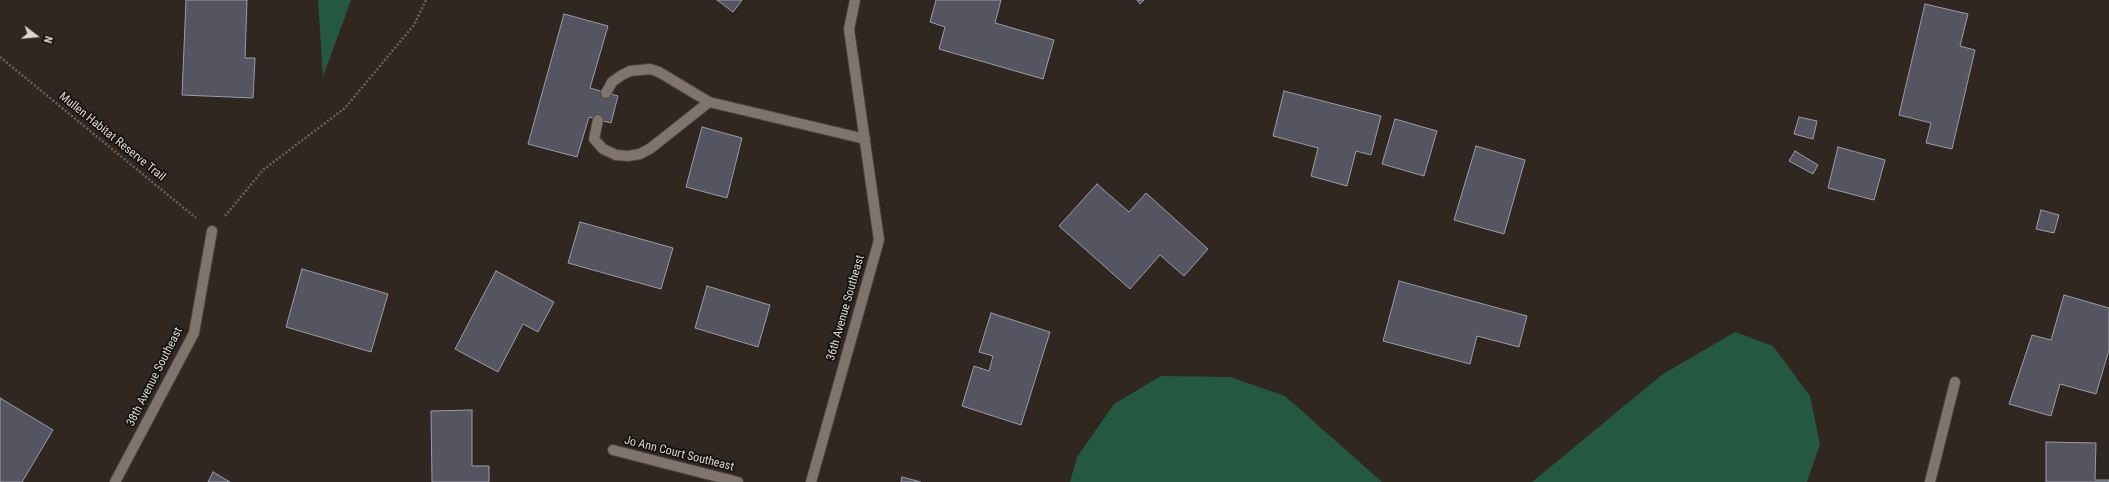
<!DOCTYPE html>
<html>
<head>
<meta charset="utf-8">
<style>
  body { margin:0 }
  #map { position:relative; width:2109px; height:482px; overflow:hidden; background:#302721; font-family:"Roboto Condensed",sans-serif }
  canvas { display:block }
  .north { position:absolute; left:16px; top:16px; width:40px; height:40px; -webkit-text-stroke:3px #15110e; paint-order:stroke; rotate:106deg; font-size:11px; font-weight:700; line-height:16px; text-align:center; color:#ddd7d3 }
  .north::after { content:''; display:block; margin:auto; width:14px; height:18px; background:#ddd7d3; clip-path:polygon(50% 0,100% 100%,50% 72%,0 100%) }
</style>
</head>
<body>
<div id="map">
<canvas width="2109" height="482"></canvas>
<div class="north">N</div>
</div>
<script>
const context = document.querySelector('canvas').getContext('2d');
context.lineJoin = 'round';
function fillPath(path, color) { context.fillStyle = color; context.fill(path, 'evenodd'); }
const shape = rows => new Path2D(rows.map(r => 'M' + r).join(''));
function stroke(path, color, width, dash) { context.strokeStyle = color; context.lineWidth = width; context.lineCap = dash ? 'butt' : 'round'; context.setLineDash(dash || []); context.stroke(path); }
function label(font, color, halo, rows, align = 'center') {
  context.font = font + ' "Roboto Condensed",sans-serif'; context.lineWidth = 3.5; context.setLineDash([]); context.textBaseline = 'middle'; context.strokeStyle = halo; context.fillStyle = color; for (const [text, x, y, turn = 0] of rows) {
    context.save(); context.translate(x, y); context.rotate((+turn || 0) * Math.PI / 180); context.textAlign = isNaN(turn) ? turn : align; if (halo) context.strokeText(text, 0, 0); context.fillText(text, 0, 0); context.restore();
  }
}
fillPath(shape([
  [318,0,351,0,323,77],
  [1735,332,1773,346,1810,396,1820,444,1807,482,1532,482,1663,374],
  [1161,376,1230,377,1285,396,1382,482,1070,482,1077,457,1114,404]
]), '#255840');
const building = shape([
  [186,0,247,0,245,58,255,58,253,98,182,95,186,0],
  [717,0,742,0,733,12,717,0],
  [936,0,1001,0,995,23,1054,40,1043,79,939,49,945,27,930,22,936,0],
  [1137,0,1144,0,1140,4,1137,0],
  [1925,4,1968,14,1960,46,1975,50,1952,149,1926,143,1931,123,1899,115,1925,4],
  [564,14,608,26,590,88,618,96,611,123,589,117,577,157,528,144,564,14],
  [1284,91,1381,116,1371,155,1356,151,1347,186,1311,176,1318,148,1273,136,1284,91],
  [1799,117,1817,121,1813,139,1794,134,1799,117],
  [1395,119,1437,131,1424,176,1382,164,1395,119],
  [702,127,742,138,727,198,686,187,702,127],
  [1476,146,1525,160,1504,234,1454,220,1476,146],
  [1838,147,1885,160,1874,200,1828,188,1838,147],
  [1795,151,1818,165,1813,174,1789,161,1795,151],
  [1097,184,1129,212,1146,193,1208,249,1184,276,1160,255,1130,289,1059,226,1097,184],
  [2041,210,2059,215,2054,233,2036,229,2041,210],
  [580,222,673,248,661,289,568,263,580,222],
  [302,269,388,294,371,352,286,327,302,269],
  [496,271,554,302,538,332,523,324,498,372,455,349,496,271],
  [1399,281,1527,316,1519,347,1477,336,1470,364,1383,341,1399,281],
  [707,286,770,305,758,347,695,328,707,286],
  [2064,295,2109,308,2109,350,2096,394,2060,384,2051,416,2009,404,2032,335,2051,340,2064,295],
  [991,313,1050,332,1021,425,962,406,974,366,989,371,993,356,979,352,991,313],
  [0,398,53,430,22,482,0,482,0,398],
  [472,410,472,466,489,466,489,482,432,482,431,411,472,410],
  [2046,442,2096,443,2095,480,2109,480,2109,482,2046,482,2046,442],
  [213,472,230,482,208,482,213,472],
  [902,477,921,482,901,482,902,477]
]);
fillPath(building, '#545560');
stroke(building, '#9a9ca8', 1);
const service = shape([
  [598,120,594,139,603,149,616,155,628,156,640,154,651,148,709,102,659,72,650,69,630,71,622,75,612,82,606,93]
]);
const minor = shape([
  [709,102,865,139],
  [613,450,738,482],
  [115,482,194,333,212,231],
  [811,482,879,240,849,29,855,0],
  [1930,482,1955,382]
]);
stroke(service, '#4b443e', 12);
stroke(minor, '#4b443e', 12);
stroke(shape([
  [0,57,196,218],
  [225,216,263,170,345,108,414,25,426,0]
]), '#68605b', 2.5, [2, 2]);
stroke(service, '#80756e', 10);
stroke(minor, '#80756e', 10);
label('12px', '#ddd7d3', '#15110e', [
  ["Mullen Habitat Reserve Trail",112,137,39],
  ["36th Avenue Southeast",846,308,-74],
  ["38th Avenue Southeast",155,377,-63],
  ["Jo Ann Court Southeast",679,454,14]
]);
</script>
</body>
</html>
